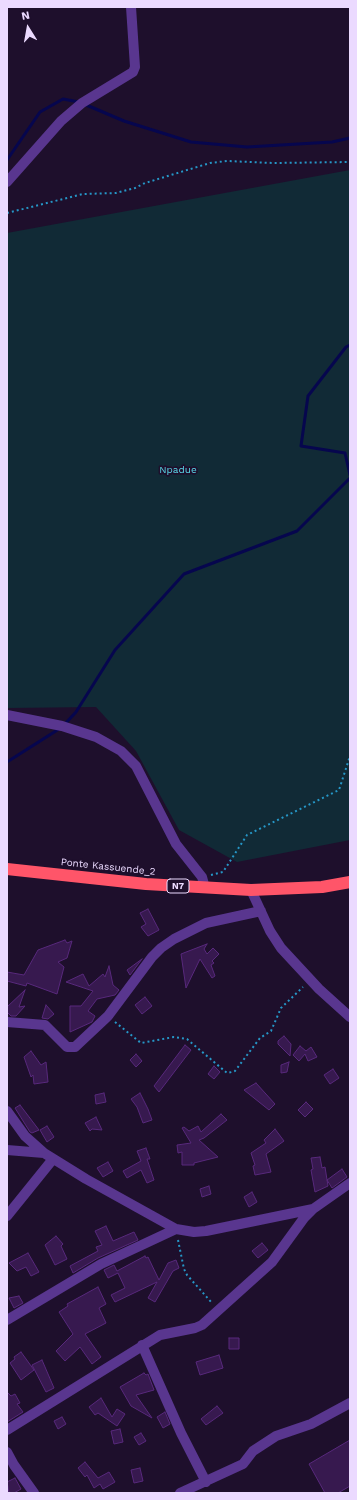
<!DOCTYPE html>
<html>
<head>
<meta charset="utf-8">
<style>
  body { margin:0 }
  #map { position:relative; width:357px; height:1500px; overflow:hidden; background:#1e0f2c; font-family:"Work Sans",sans-serif }
  canvas { display:block }
  .frame { position:absolute; inset:0; border:8px solid #ebdaff; pointer-events:none }
  .north { position:absolute; left:8px; top:8px; width:40px; height:40px; -webkit-text-stroke:3px #1e0f2c; paint-order:stroke; rotate:349deg; font-size:11px; font-weight:700; line-height:16px; text-align:center; color:#ebdaff }
  .north::after { content:''; display:block; margin:auto; width:14px; height:18px; background:#ebdaff; clip-path:polygon(50% 0,100% 100%,50% 72%,0 100%) }
</style>
</head>
<body>
<div id="map">
<canvas width="357" height="1500"></canvas>
<div class="frame"></div>
<div class="north">N</div>
</div>
<script>
const context = document.querySelector('canvas').getContext('2d');
context.lineJoin = 'round';
function fillPath(path, color) { context.fillStyle = color; context.fill(path, 'evenodd'); }
const shape = rows => new Path2D(rows.map(r => 'M' + r).join(''));
function stroke(path, color, width, dash) { context.strokeStyle = color; context.lineWidth = width; context.lineCap = dash ? 'butt' : 'round'; context.setLineDash(dash || []); context.stroke(path); }
function label(font, color, halo, rows, align = 'center') {
  context.font = font + ' "Work Sans",sans-serif'; context.lineWidth = 3.5; context.setLineDash([]); context.textBaseline = 'middle'; context.strokeStyle = halo; context.fillStyle = color; for (const [text, x, y, turn = 0] of rows) {
    context.save(); context.translate(x, y); context.rotate((+turn || 0) * Math.PI / 180); context.textAlign = isNaN(turn) ? turn : align; if (halo) context.strokeText(text, 0, 0); context.fillText(text, 0, 0); context.restore();
  }
}
fillPath(shape([
  [350,170,350,840,237,862,179,830,136,751,96,707,7,708,7,233]
]), '#112a36');
stroke(shape([
  [84,104,124,121,191,142,247,147,332,142,350,138],
  [7,160,40,112,63,99,79,102],
  [350,345,346,347,308,396,301,446,345,453,350,475],
  [64,725,76,712,115,650,184,574,297,531,350,478],
  [7,762,59,729]
]), '#06064e', 3);
const building = shape([
  [148,909,159,930,148,936,141,927,146,924,140,913,148,909],
  [65,940,67,943,72,941,67,958,58,962,64,967,57,994,27,983,26,986,7,981,7,972,24,975,38,950,65,940],
  [207,944,204,949,207,954,213,948,219,954,212,961,214,963,211,965,215,976,212,978,200,959,186,988,181,954,207,944],
  [142,959,130,975,127,970,142,959],
  [109,966,113,985,119,990,115,995,97,999,88,1011,95,1016,92,1022,70,1032,70,1006,81,1006,93,991,66,982,83,974,89,986,103,974,105,977,109,966],
  [25,990,19,1007,25,1006,16,1016,11,1016,7,1012,7,1007,25,990],
  [145,997,152,1006,142,1014,135,1005,145,997],
  [46,1005,54,1014,48,1019,42,1018,46,1005],
  [284,1036,291,1044,290,1056,278,1044,278,1041,284,1036],
  [185,1045,191,1050,159,1092,154,1086,185,1045],
  [300,1046,306,1051,311,1047,317,1057,308,1061,305,1054,299,1061,293,1055,300,1046],
  [31,1051,41,1065,46,1062,48,1082,34,1084,33,1075,31,1077,24,1057,31,1051],
  [136,1054,142,1061,136,1067,130,1060,136,1054],
  [289,1062,287,1072,281,1073,281,1065,289,1062],
  [214,1066,220,1072,214,1079,208,1074,214,1066],
  [333,1069,339,1078,330,1084,324,1075,333,1069],
  [256,1083,275,1104,269,1110,244,1090,256,1083],
  [104,1093,106,1102,96,1104,95,1095,104,1093],
  [140,1093,148,1109,152,1120,143,1123,137,1107,131,1099,140,1093],
  [306,1102,313,1109,305,1117,298,1110,306,1102],
  [20,1105,39,1130,32,1133,30,1132,15,1108,20,1105],
  [221,1114,227,1120,204,1138,199,1140,218,1157,194,1163,194,1165,182,1165,182,1152,178,1153,177,1145,191,1143,182,1128,184,1127,189,1131,198,1126,201,1132,221,1114],
  [96,1117,102,1130,92,1129,90,1131,85,1123,96,1117],
  [47,1126,54,1137,47,1142,40,1130,47,1126],
  [275,1129,284,1141,266,1154,271,1172,255,1175,253,1166,255,1165,251,1153,266,1143,264,1140,275,1129],
  [146,1148,150,1159,147,1159,154,1180,147,1183,141,1170,127,1178,123,1171,141,1161,137,1151,146,1148],
  [320,1157,322,1168,325,1167,328,1186,315,1192,311,1170,313,1169,311,1158,320,1157],
  [108,1162,113,1171,103,1177,97,1168,108,1162],
  [342,1169,347,1177,332,1188,327,1180,342,1169],
  [209,1186,211,1194,202,1197,200,1189,209,1186],
  [252,1192,257,1202,249,1207,244,1197,252,1192],
  [106,1226,113,1241,134,1232,138,1240,98,1258,73,1273,70,1266,98,1251,96,1247,102,1245,95,1231,106,1226],
  [56,1236,63,1244,61,1246,67,1259,55,1265,45,1245,56,1236],
  [262,1243,268,1250,258,1258,252,1251,262,1243],
  [28,1253,39,1272,31,1276,26,1267,17,1271,9,1263,28,1253],
  [145,1256,146,1258,148,1257,159,1280,168,1263,176,1260,179,1268,173,1271,155,1302,148,1298,157,1282,115,1302,111,1295,125,1288,118,1273,108,1278,104,1270,114,1265,117,1271,145,1256],
  [98,1287,106,1304,99,1308,106,1323,85,1334,101,1357,92,1364,80,1347,65,1361,56,1351,73,1334,59,1312,68,1306,67,1304,98,1287],
  [19,1296,23,1303,14,1308,9,1298,19,1296],
  [229,1338,239,1338,239,1349,229,1349,229,1338],
  [21,1352,34,1370,21,1380,10,1363,15,1359,14,1357,21,1352],
  [219,1355,223,1368,200,1375,196,1362,219,1355],
  [42,1360,54,1388,46,1392,32,1365,42,1360],
  [144,1373,146,1375,148,1374,154,1390,136,1395,152,1418,131,1406,120,1387,144,1373],
  [7,1392,11,1396,15,1394,20,1403,17,1404,23,1412,7,1422,7,1392],
  [101,1398,112,1417,117,1409,125,1414,117,1426,98,1413,95,1415,89,1407,101,1398],
  [217,1406,223,1413,206,1425,201,1419,217,1406],
  [165,1412,170,1424,163,1428,157,1417,165,1412],
  [62,1417,66,1424,58,1429,54,1421,62,1417],
  [120,1429,123,1442,114,1444,111,1431,120,1429],
  [141,1433,146,1441,139,1445,134,1437,141,1433],
  [350,1440,350,1486,338,1493,325,1493,309,1464,350,1440],
  [85,1462,98,1478,109,1472,115,1482,103,1489,100,1484,94,1488,87,1475,85,1477,78,1468,85,1462],
  [140,1468,143,1481,134,1483,131,1470,140,1468],
  [15,1478,21,1489,14,1493,9,1493,7,1482,15,1478]
]);
fillPath(building, '#37194f');
stroke(building, '#58297c', 1);
stroke(shape([
  [7,213,83,194,116,193,135,188,145,183,210,163,227,161,273,163,350,162],
  [211,875,223,872,247,835,339,790,350,756],
  [115,1022,141,1043,174,1037,187,1039,227,1073,232,1072,235,1071,260,1038,271,1031,281,1008,303,987],
  [178,1240,184,1269,187,1275,212,1303]
]), '#2697c7', 2, [2, 3]);
stroke(shape([
  [7,182,61,121,82,103,133,72,135,67,131,7],
  [7,715,62,726,96,737,121,751,136,766,176,844,202,877,205,888],
  [251,890,270,931,281,948,319,989,350,1017],
  [7,1022,45,1025,67,1047,75,1047,108,1016,152,957,161,948,174,939,206,923,261,911],
  [7,1111,25,1136,44,1153,86,1179,176,1229,194,1232,206,1231,313,1209],
  [7,1150,44,1153],
  [7,1216,53,1159],
  [7,1320,101,1264,176,1229],
  [142,1345,181,1433,206,1482],
  [7,1430,160,1335,195,1328,202,1325,272,1262,304,1218,313,1209,350,1183],
  [7,1452,14,1465,34,1493],
  [180,1493,243,1464,253,1451,276,1436,311,1424,350,1403]
]), '#59368f', 10);
stroke(shape([
  [7,869,146,884,251,890,322,887,350,882]
]), '#ff5569', 12);
for (const [x, y, w] of [
  [178,886,22]
]) { const box = new Path2D(); box.roundRect(x - w / 2, y - 7, w, 14, 3); context.fillStyle = '#1e0f2c'; context.fill(box); stroke(box, '#ebdaff', 1); }
label('bold 9px', '#ebdaff', null, [
  ["N7",178,886]
]);
label('10px', '#5adbea', '#1e0f2c', [
  ["Npadue",178,470]
]);
label('10px', '#ebdaff', '#1e0f2c', [
  ["Ponte Kassuende_2",108,867,6]
]);
</script>
</body>
</html>
